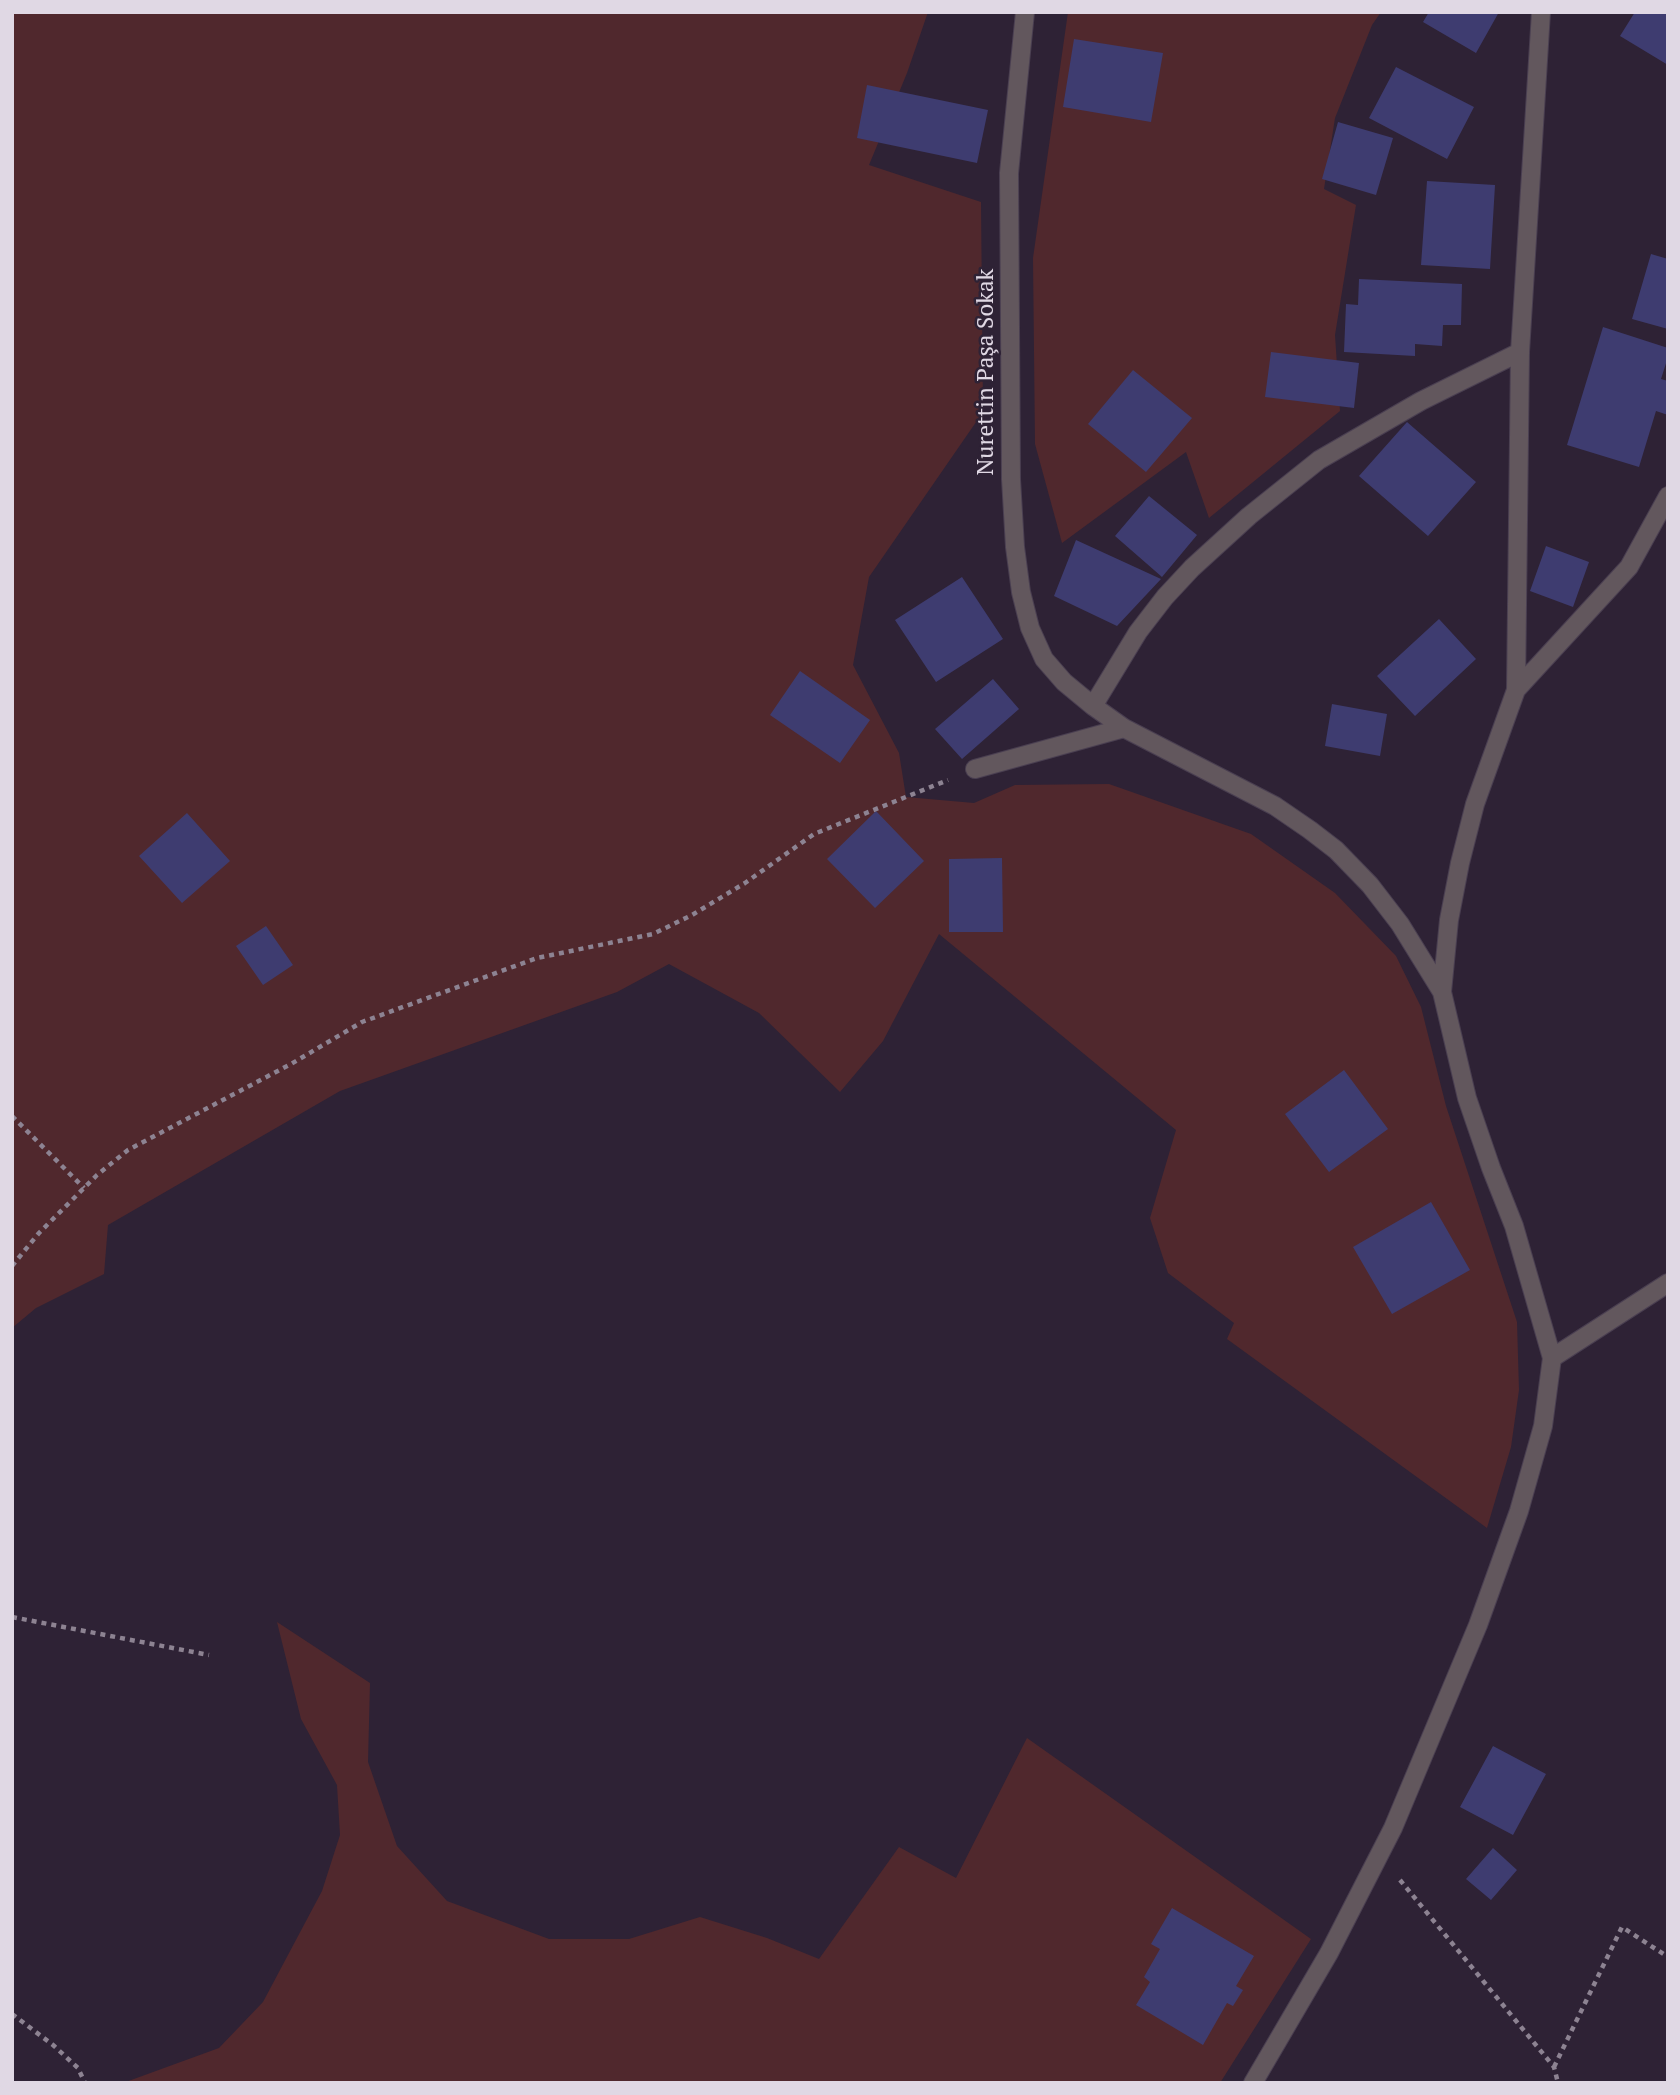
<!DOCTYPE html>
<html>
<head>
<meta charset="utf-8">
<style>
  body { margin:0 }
  #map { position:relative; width:1680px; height:2095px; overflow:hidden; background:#2e2235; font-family:"PT Serif",serif }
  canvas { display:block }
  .frame { position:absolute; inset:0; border:14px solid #e0d8e4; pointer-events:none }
</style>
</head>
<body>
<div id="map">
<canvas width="1680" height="2095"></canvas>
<div class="frame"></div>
</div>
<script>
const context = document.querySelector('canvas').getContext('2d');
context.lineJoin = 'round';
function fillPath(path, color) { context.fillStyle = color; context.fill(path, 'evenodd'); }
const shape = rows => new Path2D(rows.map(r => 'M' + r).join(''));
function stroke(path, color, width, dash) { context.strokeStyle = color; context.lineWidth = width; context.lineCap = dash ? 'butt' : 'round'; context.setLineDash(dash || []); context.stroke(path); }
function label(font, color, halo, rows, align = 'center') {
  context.font = font + ' "PT Serif",serif'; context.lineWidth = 5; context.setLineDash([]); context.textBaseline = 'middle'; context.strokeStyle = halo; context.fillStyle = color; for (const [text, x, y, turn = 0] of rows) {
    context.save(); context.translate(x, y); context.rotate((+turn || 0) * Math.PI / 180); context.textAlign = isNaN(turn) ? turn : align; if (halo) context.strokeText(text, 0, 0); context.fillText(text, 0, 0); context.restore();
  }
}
fillPath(shape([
  [12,12,928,12,907,73,869,165,981,202,983,412,869,577,853,665,899,753,906,797,974,803,1015,785,1109,784,1251,834,1335,893,1396,956,1421,1007,1446,1106,1517,1322,1519,1390,1511,1447,1487,1528,1227,1339,1234,1323,1168,1273,1150,1218,1176,1130,939,934,883,1041,840,1092,759,1013,669,964,617,992,340,1091,108,1225,104,1274,36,1308,12,1328],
  [1068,12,1381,12,1372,25,1335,118,1324,189,1356,205,1335,335,1340,411,1209,518,1186,452,1062,543,1035,444,1033,258],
  [277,1622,370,1683,368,1762,397,1846,447,1901,549,1939,629,1939,700,1917,767,1938,819,1959,899,1847,956,1878,1027,1738,1311,1939,1220,2083,123,2083,219,2048,263,2002,322,1891,340,1835,337,1785,301,1719]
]), '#50282d');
fillPath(shape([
  [1429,12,1499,12,1476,53,1423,22],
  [1635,12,1668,12,1668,65,1620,36],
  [1074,39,1163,53,1151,122,1063,107],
  [1396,67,1474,107,1447,159,1369,118],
  [867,85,988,110,977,163,857,138],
  [1338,122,1393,138,1376,195,1322,179],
  [1427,181,1495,185,1490,269,1421,265],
  [1651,254,1668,259,1668,329,1632,319],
  [1359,279,1462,284,1461,325,1443,325,1442,346,1415,344,1415,356,1344,352,1346,304,1358,305],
  [1603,327,1668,348,1668,357,1661,379,1668,381,1668,415,1656,411,1639,467,1567,445],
  [1271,352,1359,363,1354,408,1265,397],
  [1133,370,1192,418,1146,472,1088,424],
  [1407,422,1476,482,1428,536,1359,476],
  [1149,496,1197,535,1162,577,1115,536],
  [1076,540,1161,579,1117,626,1054,596],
  [1546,546,1589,562,1573,607,1530,591],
  [962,577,1003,639,936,682,895,620],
  [1439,619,1476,659,1415,716,1377,676],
  [800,671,870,720,840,763,770,715],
  [993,679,1019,709,962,759,935,729],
  [1332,704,1387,714,1380,756,1325,746],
  [876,811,924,861,875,908,827,859],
  [187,813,230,861,182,903,139,856],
  [1002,858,1003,932,949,932,949,859],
  [266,926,293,965,263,985,236,946],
  [1344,1070,1388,1129,1329,1172,1285,1114],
  [1431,1202,1470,1270,1392,1314,1353,1247],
  [1493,1746,1546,1774,1513,1835,1460,1807],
  [1493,1848,1517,1870,1491,1900,1466,1879],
  [1172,1908,1254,1956,1236,1986,1243,1990,1233,2006,1227,2003,1203,2045,1136,2005,1150,1982,1144,1977,1160,1949,1151,1944]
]), '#3e3c70');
const minor = shape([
  [1025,12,1009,173,1011,479,1015,547,1021,592,1030,628,1044,659,1064,682,1093,706,1124,728,1275,806,1310,830,1336,850,1370,885,1400,924,1442,992,1467,1098,1491,1168,1514,1226,1552,1358,1543,1426,1519,1511,1478,1625,1393,1828,1329,1953,1253,2083],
  [1516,690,1520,352,1541,12],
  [1093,706,1138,632,1165,597,1192,568,1249,516,1319,460,1421,401,1520,352],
  [975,769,1124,728],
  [1442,992,1449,920,1460,863,1475,804,1516,690,1629,567,1668,496],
  [1552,1358,1668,1283]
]);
stroke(minor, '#4a3f51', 20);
stroke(shape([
  [12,1116,84,1188],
  [12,1266,39,1233,97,1175,128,1150,291,1064,362,1022,537,958,653,934,692,915,745,883,814,834,948,780],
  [12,1617,209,1655],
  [1400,1880,1554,2067,1558,2083],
  [12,2014,53,2045,78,2068,85,2083],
  [1554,2067,1622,1927,1668,1957]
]), '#8d8392', 4.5, [5, 5]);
stroke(minor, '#62575d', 18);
label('23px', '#e0d8e4', '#2e2235', [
  ["Nurettin Paşa Sokak",986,372,-90]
]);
</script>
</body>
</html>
